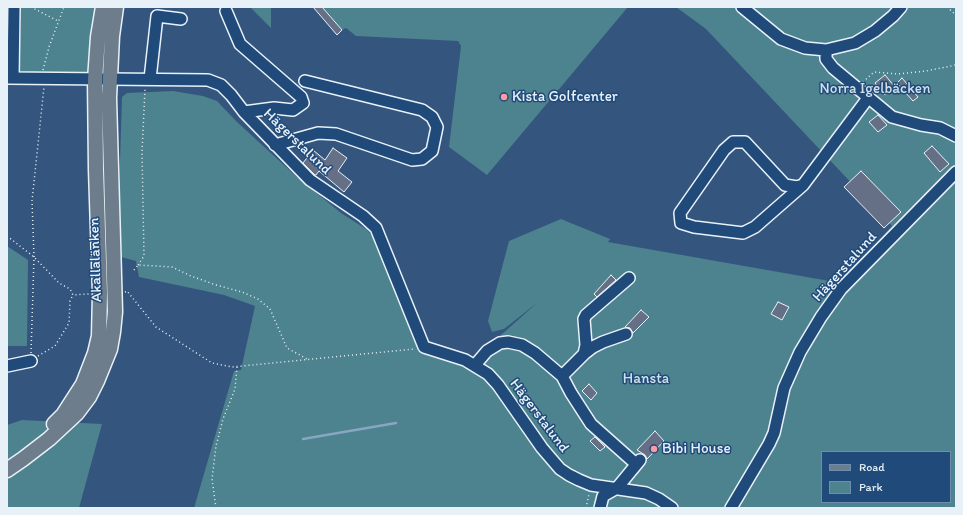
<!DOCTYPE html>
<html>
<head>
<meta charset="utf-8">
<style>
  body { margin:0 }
  #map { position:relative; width:963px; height:515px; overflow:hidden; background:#34557d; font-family:Itim,sans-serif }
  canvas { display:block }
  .frame { position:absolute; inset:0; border:8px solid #e8f1f8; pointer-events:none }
  .legend { position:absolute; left:821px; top:451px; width:130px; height:52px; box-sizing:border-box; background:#1f4a7a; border:1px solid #6f8dac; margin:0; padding:5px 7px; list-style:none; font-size:12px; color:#e8f1f8 }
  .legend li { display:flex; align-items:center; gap:8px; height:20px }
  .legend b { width:20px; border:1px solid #6f8dac }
</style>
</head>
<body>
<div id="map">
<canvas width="963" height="515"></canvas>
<div class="frame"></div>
<ul class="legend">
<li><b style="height:5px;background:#6d7d8c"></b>Road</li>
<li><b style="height:11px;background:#4d828f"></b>Park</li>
</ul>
</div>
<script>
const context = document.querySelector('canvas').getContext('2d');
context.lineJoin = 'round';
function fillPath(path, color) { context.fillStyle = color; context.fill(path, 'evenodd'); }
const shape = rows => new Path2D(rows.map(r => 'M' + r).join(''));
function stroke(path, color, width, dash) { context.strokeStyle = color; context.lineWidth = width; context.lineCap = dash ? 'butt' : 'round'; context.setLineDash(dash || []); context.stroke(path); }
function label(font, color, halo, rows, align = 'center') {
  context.font = font + ' Itim,sans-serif'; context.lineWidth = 3; context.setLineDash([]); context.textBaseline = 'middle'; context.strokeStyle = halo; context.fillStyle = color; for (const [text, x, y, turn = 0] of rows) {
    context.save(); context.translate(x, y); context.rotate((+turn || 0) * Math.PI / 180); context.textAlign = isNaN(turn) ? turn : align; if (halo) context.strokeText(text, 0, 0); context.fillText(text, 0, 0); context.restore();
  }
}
fillPath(shape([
  [21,7,98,7,89,71,80,76,19,74],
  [250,7,271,7,271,28],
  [322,7,628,7,487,175,449,147,461,46,458,41,356,36,346,28,342,30],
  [676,7,956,7,956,508,194,508,234,371,241,370,255,306,224,295,139,277,136,261,117,256,122,97,127,93,173,91,203,96,217,101,236,121,297,177,341,213,366,229,375,238,385,261,395,291,419,345,474,359,537,303,504,329,492,332,488,321,509,241,561,219,610,239,608,242,841,283,892,226,706,29],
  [822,452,950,452,950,502,822,502],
  [7,246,28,260,27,346,7,346],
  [22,420,102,424,79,508,7,508,7,425]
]), '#4d828f');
stroke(shape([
  [303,439,396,423]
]), '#86a6c3', 2.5);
const building = shape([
  [313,7,322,7,342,30,337,35,313,7],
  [885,75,895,87,885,95,875,83,885,75],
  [902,78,918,97,913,101,897,83,902,78],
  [878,115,887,125,878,132,869,122,878,115],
  [932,146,949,164,940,172,924,153,932,146],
  [333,148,347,158,338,171,352,182,344,192,319,171,316,175,315,175,303,163,313,150,325,160,333,148],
  [861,171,901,212,884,228,844,187,861,171],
  [611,275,616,280,597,297,594,294,611,275],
  [778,302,789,307,782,320,771,314,778,302],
  [641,310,649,317,633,333,630,328,625,327,641,310],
  [589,384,597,393,591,400,582,391,589,384],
  [655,431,664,441,647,459,645,455,637,450,655,431],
  [595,437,605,447,600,451,590,441,595,437]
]);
fillPath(building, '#656f85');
stroke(building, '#e8f1f8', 1);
const minor = shape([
  [742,7,781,39,805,48,826,50,855,43,875,31,893,16,901,7],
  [226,11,240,44,301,97,303,103,293,110,274,108,244,112],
  [826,50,826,59,833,68,892,117,921,125,940,128,956,136],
  [7,78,208,80,221,85,231,95,244,112,310,180,363,216,376,228,424,347,465,360,488,374,498,385,542,448,560,469,569,475,579,480,591,485,646,493,659,499,672,508],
  [13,78,14,7],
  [150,79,157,16,181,19],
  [275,145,318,133,336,134,412,160,422,159,432,151,437,127,432,117,422,110,305,81],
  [803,185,797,187,785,185,745,142,733,142,724,150,680,213,681,223,694,227,743,233,755,227,803,185,868,98],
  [584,354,586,345,584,319,586,315,629,278],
  [475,365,487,351,500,343,508,342,522,345,535,353,562,376,571,393,591,424,636,464],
  [7,366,31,361],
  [562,376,584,354,593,347,603,342,626,334],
  [600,508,603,496,617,488,640,460],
  [731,508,769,444,774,433,784,388,800,352,821,317,841,289,956,172]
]);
const major = shape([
  [54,424,63,415,83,384,95,353,99,336,100,293,96,169,95,80,98,37,103,7],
  [7,470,23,459,49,439,77,413,89,397,97,381,110,349,113,332,115,312,109,98,112,36,116,7]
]);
stroke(minor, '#e8f1f8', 14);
stroke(major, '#e8f1f8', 17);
stroke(shape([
  [31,7,58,21],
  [947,7,956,15],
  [43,70,49,47,64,7],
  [863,82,874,72,898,74,926,71,956,65],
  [7,236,34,257,59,283,70,289,73,295,89,294],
  [138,265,144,256,142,152,145,89],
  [134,270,138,265,172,267,191,276,216,285,242,292,258,299,270,309,287,348,307,359],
  [125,292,127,291,156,327,212,363,232,367,414,349],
  [31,353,34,257,32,201,44,87],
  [38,356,55,346,69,323,70,301,73,295],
  [216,508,212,479,216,446,223,419,235,389,237,367],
  [586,508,589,494]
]), '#e8f1f8', 1.5, [1, 3]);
stroke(minor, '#1f4a7a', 11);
stroke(major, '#6d7d8c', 14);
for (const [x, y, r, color] of [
  [504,97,4,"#ff9aa2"],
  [654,449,4,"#ff9aa2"]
]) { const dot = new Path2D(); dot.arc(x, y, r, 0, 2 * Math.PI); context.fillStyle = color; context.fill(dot); stroke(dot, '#1f4a7a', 1.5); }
label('15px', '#d1e0e8', '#1f4a7a', [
  ["Norra Igelbäcken",875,89],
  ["Hansta",646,379]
]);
label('15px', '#e8f1f8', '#1f4a7a', [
  ["Kista Golfcenter",512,97],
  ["Bibi House",662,449]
], 'left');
label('15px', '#e8f1f8', '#1f4a7a', [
  ["Hägerstalund",297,142,44],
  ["Akallalänken",96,260,-92],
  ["Hägerstalund",845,267,-48],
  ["Hägerstalund",539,416,53]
]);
</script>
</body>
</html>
